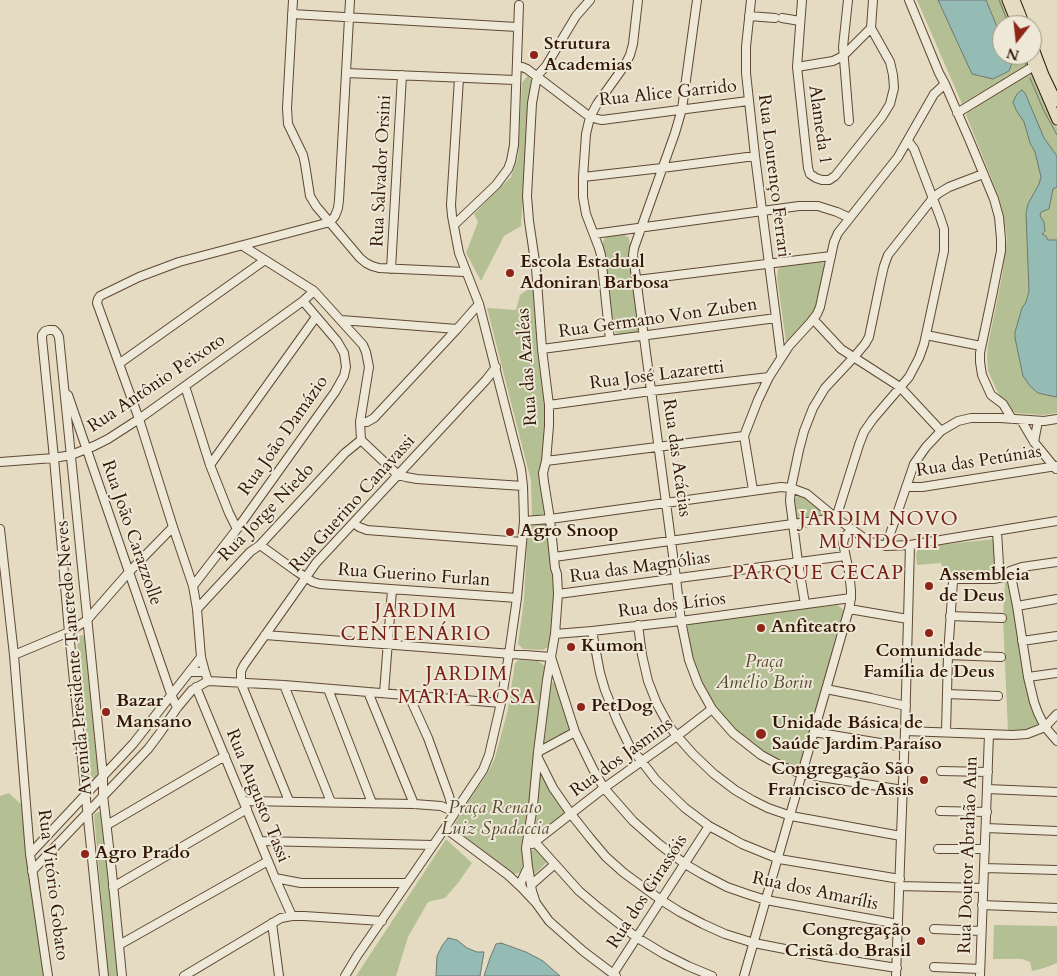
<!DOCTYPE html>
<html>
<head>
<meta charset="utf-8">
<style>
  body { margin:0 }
  #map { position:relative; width:1057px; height:976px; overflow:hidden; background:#e4dbc2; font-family:Cardo,serif }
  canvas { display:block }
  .north { position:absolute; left:992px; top:15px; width:50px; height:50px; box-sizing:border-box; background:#ede8d7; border:1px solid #a39482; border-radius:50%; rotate:196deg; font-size:14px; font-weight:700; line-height:20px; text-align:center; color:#341703 }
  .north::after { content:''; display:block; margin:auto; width:18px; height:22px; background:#8f2418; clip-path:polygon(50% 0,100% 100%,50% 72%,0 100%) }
</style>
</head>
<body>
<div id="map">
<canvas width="1057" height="976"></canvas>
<div class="north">N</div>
</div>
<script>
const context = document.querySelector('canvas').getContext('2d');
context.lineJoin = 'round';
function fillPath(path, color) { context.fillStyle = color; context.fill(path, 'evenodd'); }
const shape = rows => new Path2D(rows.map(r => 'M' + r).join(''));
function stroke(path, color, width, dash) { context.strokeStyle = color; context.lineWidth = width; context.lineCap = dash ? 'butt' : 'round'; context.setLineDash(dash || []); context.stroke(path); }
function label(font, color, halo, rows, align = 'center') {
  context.font = font + ' Cardo,serif'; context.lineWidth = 4; context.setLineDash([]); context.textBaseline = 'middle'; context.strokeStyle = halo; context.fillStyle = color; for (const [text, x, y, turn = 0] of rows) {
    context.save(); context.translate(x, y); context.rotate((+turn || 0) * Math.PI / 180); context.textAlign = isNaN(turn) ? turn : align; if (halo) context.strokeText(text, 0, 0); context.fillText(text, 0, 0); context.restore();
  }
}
fillPath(shape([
  [917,0,1003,0,1013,25,1002,25,1002,55,1025,55,1029,64,962,104],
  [1031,73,1045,106,1057,128,1057,413,1043,415,1015,413,1008,408,999,395,988,371,987,357,988,345,1002,276,1007,238,1003,213,999,197,966,115,969,111],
  [528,75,531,80,521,226,504,236,481,281,466,253,478,222,474,214,511,177,518,157,522,83],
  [623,234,629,238,641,325,639,331,635,334,620,336,616,333,613,329,602,244,603,241,607,236],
  [821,261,826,265,816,312,788,342,786,341,777,278,778,269,782,267],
  [534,285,549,426,541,474,545,515,532,517,531,481,487,308,516,310,520,295],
  [800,495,803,495,827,514,826,517,797,520,795,500,797,496],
  [534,523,547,524,555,580,552,636,548,647,543,650,523,649,518,644,524,600,527,542,529,528],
  [995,539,996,577,945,577,941,563,917,565,916,554,919,547],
  [1011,581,1040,725,1026,732,1008,732,1003,618,1005,582],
  [837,605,843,609,843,613,839,625,800,769,784,763,767,756,720,719,701,685,692,658,687,626,689,623,695,622],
  [82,635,87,638,101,773,96,779,91,777,77,642,77,637],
  [519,660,538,661,545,666,522,872,515,874,510,872,456,829,454,825,463,809,487,774,495,758,508,709,515,663],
  [554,682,571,730,544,745,551,684],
  [540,772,553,796,566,814,539,833,536,833,533,829],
  [9,793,23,806,44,976,0,976,0,796],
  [99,812,103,813,120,976,108,976,94,814],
  [446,839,472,863,458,883,445,898,428,902,408,937,396,976,356,976],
  [536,848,547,862,532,877,530,851],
  [994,925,1057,926,1057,963,1044,968,1032,971,1030,962,1022,959,993,959]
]), '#b4c093');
const water = shape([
  [938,0,986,0,1002,39,1002,55,1009,55,1012,63,1009,71,993,79,972,74,938,0],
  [1022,90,1025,93,1044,138,1057,156,1057,187,1053,189,1049,209,1041,212,1040,216,1044,222,1045,231,1042,234,1046,236,1048,240,1057,240,1057,397,1056,397,1038,393,1030,386,1023,376,1015,338,1015,332,1022,308,1026,302,1029,291,1026,213,1028,204,1039,184,1041,177,1035,152,1030,143,1024,122,1016,110,1013,102,1017,94,1022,90],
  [448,938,457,940,467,948,477,952,484,952,480,976,436,976,437,956,442,946,448,938],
  [501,943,526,952,543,961,560,976,484,976,490,958,496,944,501,943]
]);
fillPath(water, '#95bbb5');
stroke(water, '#6e796e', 1);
stroke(shape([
  [999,0,1009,25],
  [1022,55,1026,66],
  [1030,78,1043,109,1057,135]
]), '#6e796e', 1);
const minor = shape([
  [293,0,287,108,288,124,303,155,305,164,310,196,316,206,360,258,366,263,372,266,379,268,465,272],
  [697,0,682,109,675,133,634,248,633,255,676,578,681,621,689,660,698,684,712,709,733,733,761,755,783,767,802,774,903,790],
  [751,0,746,47,746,73,755,156,781,356],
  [802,0,797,67,808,168,810,174,816,178,822,180,829,180,835,176,882,117,890,104,894,88,893,75,890,62,871,28],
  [848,0,843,47,849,121],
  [909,0,939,73,945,84,969,139,994,199,999,217,1001,239,1001,251,992,296,980,353,980,362,982,375,991,395,1003,404,1012,419],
  [292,14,517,27],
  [749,16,775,18],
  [782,18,800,21],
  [517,67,522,67,527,69,590,117,597,119,602,120,748,101],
  [797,67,833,61,843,56,871,28,873,0],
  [346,73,515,80],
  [957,113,1034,66,1037,66,1039,67],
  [583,177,662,168,755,156],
  [330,222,335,216,338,208,339,200,350,0],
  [454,225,496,185,508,169,511,161,514,145,519,5],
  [594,234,799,206,818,206,837,212,850,218],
  [243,246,314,291,363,345,366,352,369,367,360,422,361,440],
  [391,269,402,75],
  [637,280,831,256],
  [813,319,841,349,900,387,941,431],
  [341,320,457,329],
  [926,335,981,346],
  [610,340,601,255,599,248,586,214,583,197,583,177,586,134,590,117,597,104,625,65,630,55,633,44,638,0],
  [542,349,776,318],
  [120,363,265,260],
  [185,386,210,465,229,513,237,529],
  [68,395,171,694,177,708],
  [549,405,651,391,769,377],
  [1021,420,1034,442,1056,469],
  [360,422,367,422,374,418,457,329,479,304],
  [361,440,398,475,406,477,417,479,523,486],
  [1034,442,1038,421],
  [546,461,744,436],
  [0,462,54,458,71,455,94,446,108,439,139,419,185,386,303,301,314,291],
  [210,465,316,317],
  [906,487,922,487,1057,466],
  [753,490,744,436,758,400,769,377,789,346,810,323,817,314,820,307,834,242,838,233,898,157,934,94,945,84],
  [524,521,550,519,781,487,791,488,807,494,836,518,864,538,871,542,886,546,910,545,1057,521],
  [354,523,359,527,367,530,522,542],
  [0,529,14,655,30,854,48,976],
  [997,531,999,565,1003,572],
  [260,545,296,571,313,582,320,584,517,598],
  [886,546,914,464,926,447,941,431,958,421,971,418,1000,418,1044,421,1057,419],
  [554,557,836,518,859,445,864,432,873,419,909,377,919,358,924,344,944,251,944,229,940,217,914,149,908,141],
  [1010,571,1022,567,1057,562],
  [1011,576,1017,606,1028,677,1034,702,1038,713,1045,727,1057,741],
  [193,586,237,529,335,392,344,376,346,367,344,353,337,341,303,301],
  [558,594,845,556],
  [805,604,798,562,790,501,791,488,799,450,804,431,813,408,825,388,854,357,865,344,869,337,881,279,884,266,888,255,933,198,939,193,949,187,983,174],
  [1017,606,1057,599],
  [197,609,250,552,260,545,345,453,361,440],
  [849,609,908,619],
  [950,616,1002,618],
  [638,625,642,655,648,681,657,704,669,726,677,736,693,754,714,774,735,790,752,800,768,808,791,816,901,836],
  [592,631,600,673,605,690,617,720,629,745,656,780,685,808,709,826,724,834,742,844,779,859,900,879],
  [555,634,592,631,681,621,851,598],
  [265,635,551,657,575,732,593,769,604,788,633,821,659,844,685,864,702,874,727,887,747,894,766,900,898,924],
  [1022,641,1057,636],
  [14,655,69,632,87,620,129,572,173,527],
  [948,655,1001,657],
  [205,672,201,657,197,609,193,586,173,527,139,419,97,303,98,299,100,296,139,277,179,262,330,222],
  [1028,677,1057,673],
  [208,681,284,685,501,703],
  [284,685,331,802],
  [196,687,275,878,292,916],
  [328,689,372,803],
  [826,689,871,698,906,706],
  [368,692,414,804],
  [384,693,392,590],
  [947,694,998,696],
  [409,696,428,738,449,796,452,807],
  [905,731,1013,735,1027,734,1045,727,1057,714],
  [814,732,904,747],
  [946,732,948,655,953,581,957,579,994,579,1003,577],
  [538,752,575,732],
  [538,758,553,788,571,814,590,838,606,857,624,873,661,900,680,912,703,924,725,934,754,943,826,957,897,968],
  [941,771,988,772],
  [987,789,1057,792],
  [244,801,414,804,441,806,450,810],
  [289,801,241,683,241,671,244,665,316,563,486,380,496,367],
  [457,809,483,770,489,755,501,703,509,654,517,598,524,521,523,486,521,469,479,304,459,253,452,216,451,205,459,78],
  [940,811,987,812],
  [107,825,225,756],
  [445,828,508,875,522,888],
  [986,828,1057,831],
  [530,831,535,842,579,891,599,908,636,937,664,954,688,966,712,976],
  [260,841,433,845],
  [532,844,604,788,677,736,712,709],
  [938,849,985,849],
  [30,854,133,744,201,657],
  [528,867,521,882,522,888,536,903,549,921,583,951,616,976],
  [984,868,1057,870],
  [32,871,148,749,160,733,177,708,192,690,208,681,205,672,190,672],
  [275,878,301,883,407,883],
  [531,885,555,864],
  [899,886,983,888],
  [113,887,247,809],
  [536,903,532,891,528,867,526,848,533,806,538,752,547,680,555,634,558,594,557,574,555,568,550,519,544,482,543,473,546,461,549,426,549,405,542,349,536,268,529,221,527,196,532,103,537,76,546,66,576,16,590,0],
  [982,905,1057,908],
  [272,923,279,976],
  [934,929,981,931],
  [119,945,268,861],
  [934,967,980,969],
  [613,974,709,826],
  [104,976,69,632,54,458,42,338,42,335,45,331,49,330,54,330,57,333,59,337,61,357,103,776,103,795,112,873,122,976],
  [184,976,281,918,292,916,304,916,382,921],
  [345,976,357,956,445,828,454,814],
  [744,976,849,609,851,598,851,590,849,572,843,543,845,536,852,530],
  [896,976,901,836,905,731,910,545],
  [980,976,989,734]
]);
const major = shape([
  [1007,0,1017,25],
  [1015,0,1025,25],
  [1032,43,1044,75,1057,102],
  [1029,55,1057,120]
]);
stroke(minor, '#604833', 10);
stroke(major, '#341703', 11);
stroke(minor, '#ede8d7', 8);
stroke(major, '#e4dbc2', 9);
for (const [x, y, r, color] of [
  [534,55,5,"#8f2418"],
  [510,273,5,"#8f2418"],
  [510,532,5,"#8f2418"],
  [929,586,5,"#8f2418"],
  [761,628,5,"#8f2418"],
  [929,633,5,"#8f2418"],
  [571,647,5,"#8f2418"],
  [581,707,5,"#8f2418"],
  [106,712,5,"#8f2418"],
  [761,734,6,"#8f2418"],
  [924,780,5,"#8f2418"],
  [85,854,5,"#8f2418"],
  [921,941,5,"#8f2418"]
]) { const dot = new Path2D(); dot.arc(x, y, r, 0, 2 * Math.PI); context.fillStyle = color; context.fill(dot); stroke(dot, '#ede8d7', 2); }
label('bold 18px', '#341703', '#ede8d7', [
  ["Strutura",544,45],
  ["Academias",544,66],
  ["Escola Estadual",520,263],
  ["Adoniran Barbosa",520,284],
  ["Agro Snoop",520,532],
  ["Assembleia",939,576],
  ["de Deus",939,597],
  ["Anfiteatro",771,628],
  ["Kumon",581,647],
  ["Comunidade",929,652,"center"],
  ["Família de Deus",929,673,"center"],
  ["Bazar",116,702],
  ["Mansano",116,723],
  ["PetDog",591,707],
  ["Unidade Básica de",772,724],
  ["Saúde Jardim Paraíso",772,745],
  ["Congregação São",914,770,"right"],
  ["Francisco de Assis",914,791,"right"],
  ["Agro Prado",95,854],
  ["Congregação",911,931,"right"],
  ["Cristã do Brasil",911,952,"right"]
], 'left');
label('18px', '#341703', '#ede8d7', [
  ["Rua Alice Garrido",668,94,-6],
  ["Alameda 1",819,125,82],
  ["Rua Salvador Orsini",382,171,-87],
  ["Rua Lourenço Ferrari",773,176,83],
  ["Rua Germano Von Zuben",658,319,-8],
  ["Rua das Azaléas",528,367,-94],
  ["Rua José Lazaretti",657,376,-7],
  ["Rua Antônio Peixoto",157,384,-34],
  ["Rua João Damázio",284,436,-55],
  ["Rua das Acácias",676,458,82],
  ["Rua das Petúnias",979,462,-9],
  ["Rua Guerino Canavassi",353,504,-48],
  ["Rua Jorge Niedo",267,513,-46],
  ["Rua João Carazzolle",131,533,71],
  ["Rua das Magnólias",640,568,-8],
  ["Rua Guerino Furlan",414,576,4],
  ["Rua dos Lírios",672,606,-7],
  ["Avenida Presidente Tancredo Neves",75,658,-95],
  ["Rua dos Jasmins",622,758,-36],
  ["Rua Augusto Tassi",257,796,68],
  ["Rua Doutor Abrahão Aun",969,855,-88],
  ["Rua Vitório Gobato",52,885,83],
  ["Rua dos Girassóis",648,892,-57],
  ["Rua dos Amarílis",815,892,12]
]);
label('italic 18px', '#5a4a2e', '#ede8d7', [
  ["Praça",764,663],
  ["Amélio Borin",764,684],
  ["Praça Renato",495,809],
  ["Luiz Spadaccia",495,830]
]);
context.letterSpacing = '1px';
label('20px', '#7a1f14', '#ede8d7', [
  ["JARDIM NOVO",879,520],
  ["MUNDO III",879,543],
  ["PARQUE CECAP",818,574],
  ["JARDIM",416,612],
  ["CENTENÁRIO",416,635],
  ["JARDIM",467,675],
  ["MARIA ROSA",467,698]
]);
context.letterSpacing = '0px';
</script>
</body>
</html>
